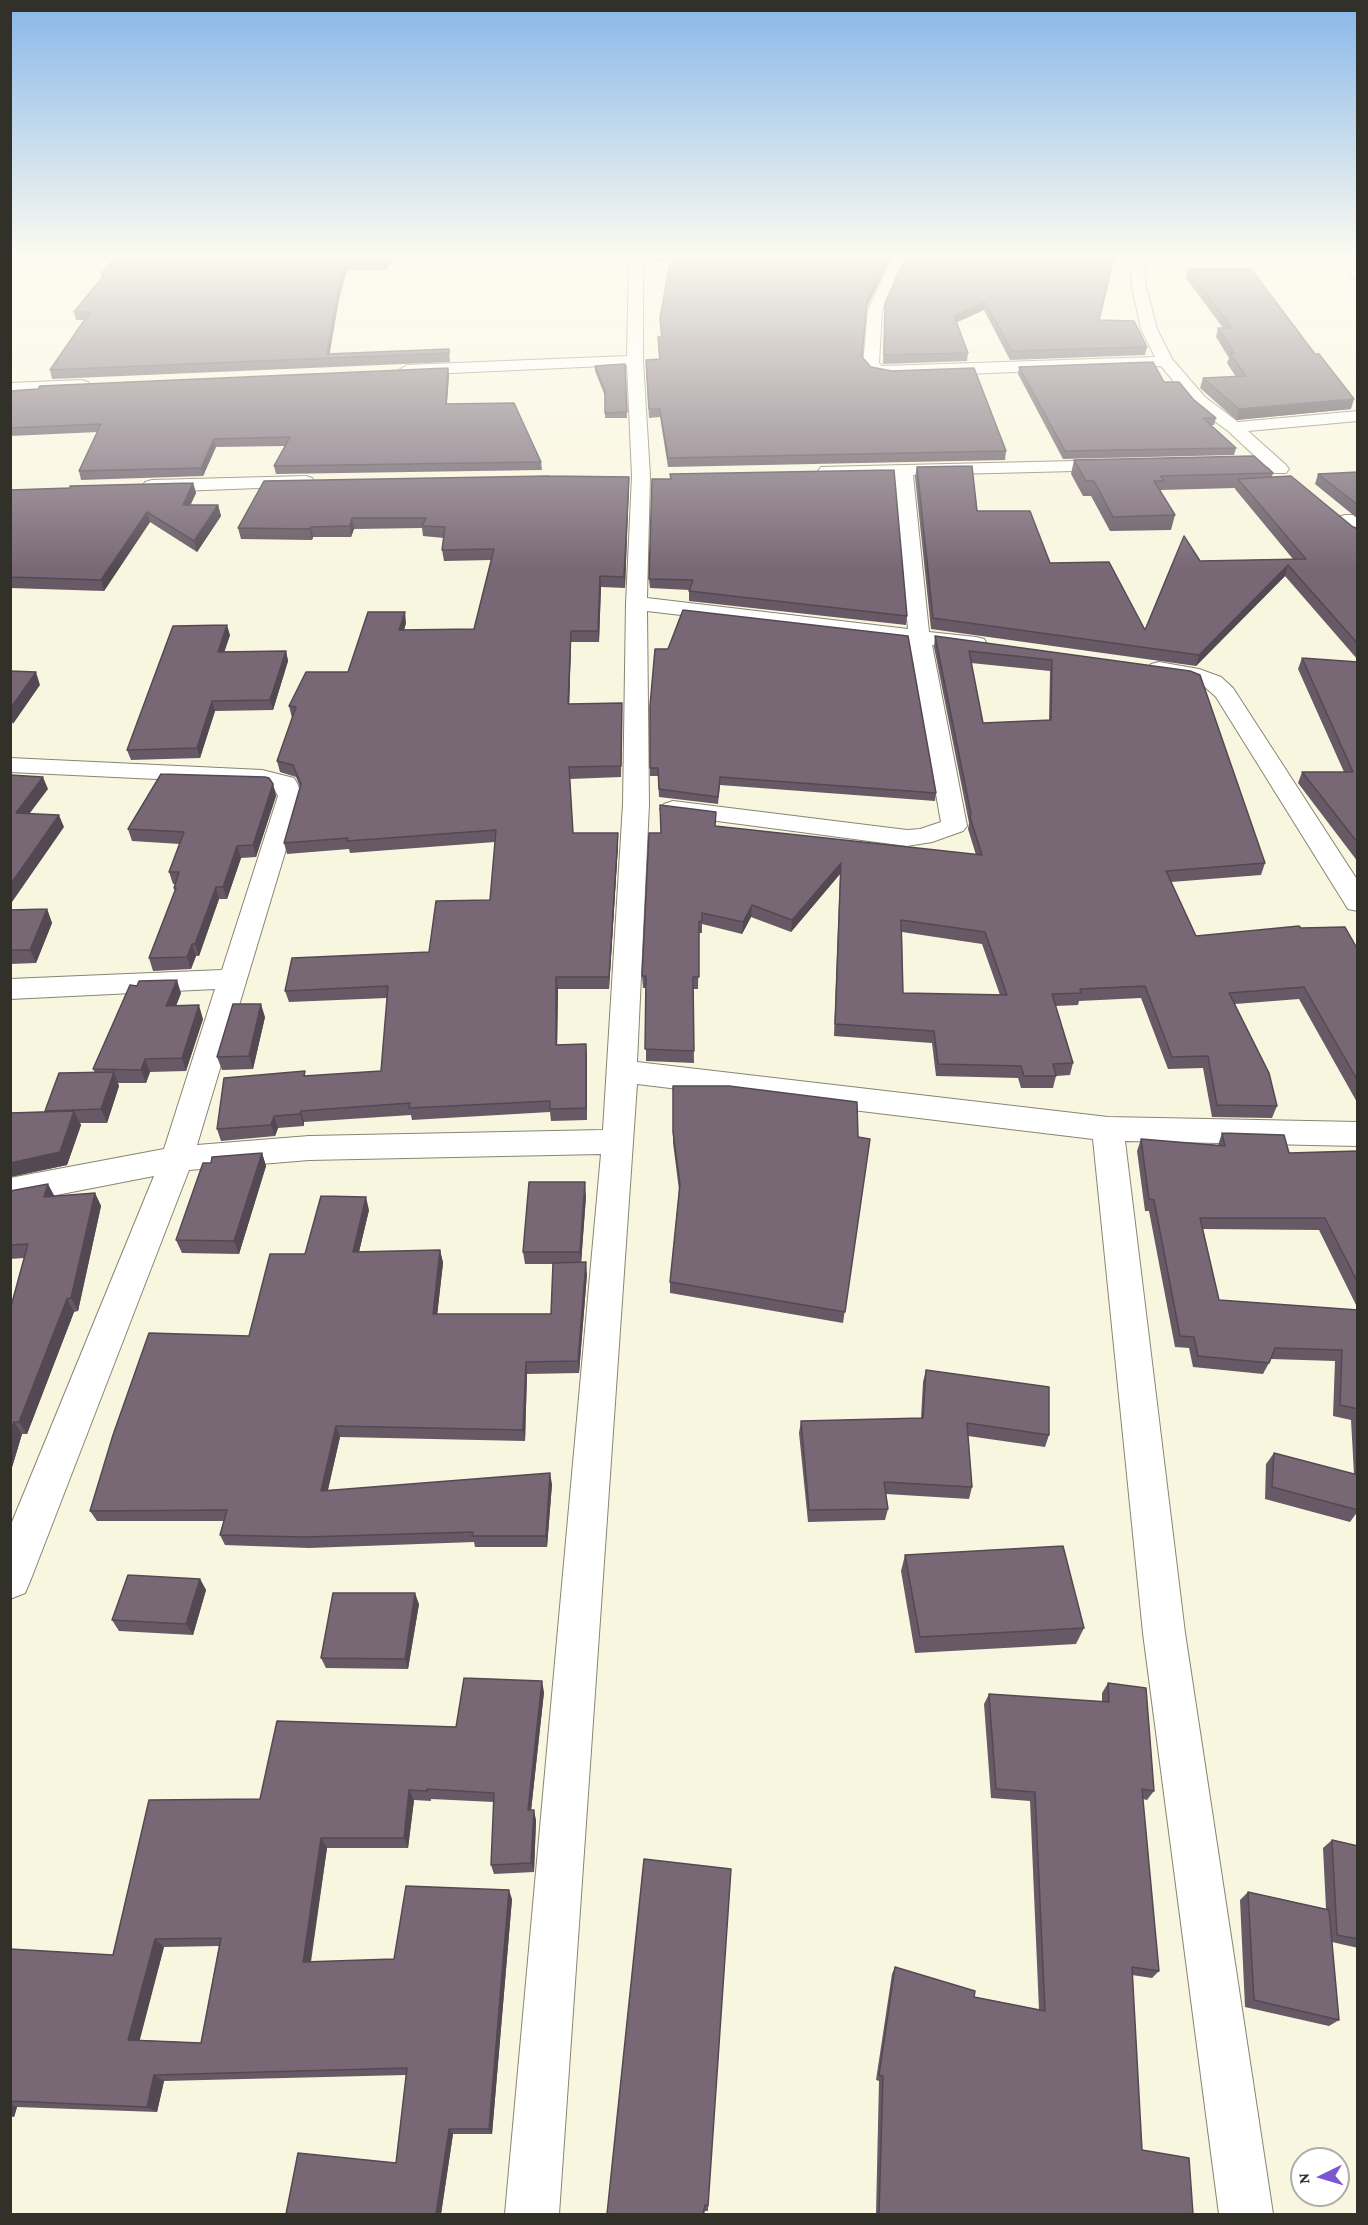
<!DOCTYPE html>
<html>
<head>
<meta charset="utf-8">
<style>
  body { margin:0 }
  #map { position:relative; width:1368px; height:2225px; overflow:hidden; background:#f9f6e0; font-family:"Crimson Pro",serif }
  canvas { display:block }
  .frame { position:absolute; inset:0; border:12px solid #323129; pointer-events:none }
  .north { position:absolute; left:1290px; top:2147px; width:60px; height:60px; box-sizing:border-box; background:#fff; border:2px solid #adada9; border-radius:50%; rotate:265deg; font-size:16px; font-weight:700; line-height:24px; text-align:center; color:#323129 }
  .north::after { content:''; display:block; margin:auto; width:21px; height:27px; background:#7c57d0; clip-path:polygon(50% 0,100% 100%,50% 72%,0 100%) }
</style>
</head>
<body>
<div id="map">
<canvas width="1368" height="2225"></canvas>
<div class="frame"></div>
<div class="north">N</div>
</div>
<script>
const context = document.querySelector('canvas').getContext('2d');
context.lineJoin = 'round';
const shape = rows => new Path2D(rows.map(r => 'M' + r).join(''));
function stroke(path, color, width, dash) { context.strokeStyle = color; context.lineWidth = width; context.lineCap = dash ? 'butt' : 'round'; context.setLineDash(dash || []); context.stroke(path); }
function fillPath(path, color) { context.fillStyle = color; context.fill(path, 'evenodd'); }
const street = shape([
  [629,258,643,258,643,360,650,476,647,598,908,629,894,475,827,476,821,475,818,471,821,467,1116,460,1122,461,1125,465,1122,469,1116,470,913,475,929,632,976,637,984,639,987,644,984,649,976,651,932,645,967,826,963,831,932,842,907,846,664,814,660,809,664,804,673,801,907,830,920,829,941,822,909,642,647,611,649,804,637,1062,1108,1117,1358,1122,1358,1146,1125,1141,1185,1633,1273,2214,1219,2214,1143,1633,1093,1139,637,1084,559,2214,505,2214,601,1154,309,1160,189,1170,31,1579,25,1593,10,1599,10,1527,154,1176,10,1204,10,1178,164,1149,215,989,10,999,10,979,222,970,278,796,274,788,261,784,10,772,10,758,262,770,294,778,297,783,302,796,197,1145,309,1136,603,1130,623,804,626,603,632,476,627,365,407,375,399,370,407,365,627,356,629,258],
  [892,258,906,258,882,310,879,363,882,366,1155,357,1141,329,1132,287,1130,258,1144,258,1146,287,1157,329,1172,359,1205,397,1238,422,1358,411,1358,421,1248,431,1286,465,1289,469,1286,473,1274,473,1268,467,1217,468,1211,467,1208,463,1211,459,1256,457,1228,431,1193,405,1161,366,892,377,871,373,863,364,868,310,892,258],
  [1337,258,1351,258,1358,265,1358,279,1353,278,1337,258],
  [82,380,88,382,90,385,88,388,10,393,10,383,82,380],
  [306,476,312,478,315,482,312,486,152,492,145,490,143,486,145,482,152,480,306,476],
  [1345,515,1358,515,1358,527,1338,525,1335,521,1338,517,1345,515],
  [1159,662,1199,669,1221,677,1233,688,1358,881,1358,911,1348,909,1216,697,1205,687,1187,680,1151,674,1148,669,1151,664,1159,662]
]);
stroke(street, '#888572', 2);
fillPath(street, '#fff');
fillPath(shape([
  [114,258,392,258,386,270,347,270,339,299,329,354,449,349,450,362,52,379,50,370,85,320,76,320,74,312,102,277,101,274],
  [650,258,891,258,866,309,862,357,871,367,1006,451,1005,460,668,467,660,417,649,418,646,368,659,359,658,337,661,337,660,318,670,262,650,262],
  [905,258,1099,320,1147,347,1145,355,1010,360,984,310,957,322,968,353,967,361,883,364,885,303],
  [1188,269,1351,409,1236,420,1200,388,1203,378,1236,377,1227,363,1229,358,1216,337,1218,328,1223,328,1186,278],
  [625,364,627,418,605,418,605,396,595,371,595,366],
  [1019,367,1164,382,1193,399,1216,418,1214,425,1211,425,1236,448,1234,455,1063,459,1018,374],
  [449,375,447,404,541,462,542,470,276,474,274,466,285,446,216,447,203,476,81,480,79,471,98,432,10,436,10,391],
  [1074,460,1273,473,1272,477,1353,527,1358,529,1358,660,1285,576,1196,666,931,629,915,477,917,467,1145,630,1200,561,1293,559,1235,489,1235,488,1161,490,1161,492,1175,515,1171,530,1110,531,1091,496,1083,496,1071,474],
  [1358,472,1358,519,1315,484,1318,474],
  [670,474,907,616,906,625,689,601,689,590,650,588,649,579,670,479],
  [629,477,625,588,601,587,599,642,571,642,569,704,622,714,621,777,570,779,573,833,618,845,609,989,558,989,557,1045,586,1044,587,1120,551,1121,550,1112,412,1120,411,1115,304,1122,304,1126,278,1128,275,1136,221,1141,217,1129,306,1076,381,1071,387,998,289,1002,285,991,429,952,490,900,495,842,350,853,349,849,287,854,284,843,300,787,296,777,280,772,277,761,292,718,289,706,348,672,406,623,404,630,474,629,491,560,444,561,442,550,444,538,423,536,422,528,354,529,351,537,313,537,312,540,241,539,238,528],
  [193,483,196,493,190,505,218,505,221,516,197,552,150,522,104,591,10,588,10,490],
  [230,635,224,652,286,651,288,661,273,710,215,711,200,758,131,760,127,750],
  [935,636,1190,671,1265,863,1261,875,1171,882,1196,936,1301,928,1358,950,1358,1104,1299,999,1235,1004,1277,1106,1272,1118,1212,1117,1203,1068,1168,1069,1141,998,1079,1001,1078,1005,1055,1006,1073,1063,1070,1075,1056,1076,1053,1088,1021,1088,1018,1078,936,1076,932,1043,834,1036,840,874,791,932,751,917,742,934,702,924,702,933,699,933,698,989,693,989,694,1063,646,1061,646,988,643,988,642,976,660,833,716,826,976,855,968,829,969,823,934,647],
  [971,663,1050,671,1049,721,983,723],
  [902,932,982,944,1000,995,903,993],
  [1302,658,1358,662,1358,862,1298,783,1302,772,1344,772,1298,669],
  [650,706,936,793,935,801,720,785,718,804,659,797,658,776,650,776],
  [273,784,276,796,256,857,241,858,227,899,219,899,199,956,196,956,191,969,153,971,149,958,175,892,174,888,175,884,173,884,169,872,180,844,132,841,128,829],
  [47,909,52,923,36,963,10,964,10,910],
  [181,993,176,1006,203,1019,186,1071,150,1072,146,1083,118,1083,119,1086,107,1123,80,1123,81,1125,67,1165,10,1177,10,1113,45,1112,45,1111,95,1073,93,1069],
  [265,1017,253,1069,222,1070,217,1057],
  [673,1086,858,1137,870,1139,843,1323,670,1293,670,1282,679,1190,673,1143],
  [1222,1133,1289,1153,1358,1151,1358,1309,1319,1230,1203,1229,1219,1300,1358,1310,1358,1511,1350,1522,1265,1499,1266,1464,1274,1453,1354,1474,1351,1420,1333,1416,1335,1361,1271,1359,1263,1374,1193,1367,1189,1348,1175,1347,1149,1211,1145,1211,1137,1151,1141,1139,1218,1145],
  [262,1153,266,1166,239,1254,182,1253,176,1240,211,1163],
  [10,1191,55,1196,95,1193,101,1206,78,1311,74,1312,27,1434,22,1434,10,1474,10,1310,24,1258,10,1259],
  [586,1196,581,1262,587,1274,579,1373,527,1374,525,1441,340,1437,328,1490,552,1484,547,1547,475,1547,474,1542,309,1548,225,1545,220,1535,224,1521,97,1521,90,1511,249,1336,305,1254,369,1210,359,1252,440,1250,443,1263,437,1314,551,1314,553,1264,525,1264,523,1252],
  [926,1370,1049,1435,1045,1447,968,1436,972,1487,969,1499,886,1494,888,1509,885,1520,808,1522,799,1433,801,1421,921,1418,923,1382],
  [905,1555,1084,1628,1076,1644,915,1653,901,1571],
  [200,1579,206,1590,193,1635,119,1631,112,1620],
  [419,1604,408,1669,326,1668,321,1658],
  [1108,1683,1154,1791,1147,1800,1143,1799,1159,1971,1152,1978,1132,1975,1142,2150,1193,2214,876,2214,879,2081,876,2080,892,1974,895,1967,974,1997,1039,2010,1030,1801,991,1798,984,1704,989,1694,1102,1702,1102,1693],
  [544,1692,531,1810,536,1820,534,1872,494,1874,491,1865,494,1802,431,1799,431,1801,414,1800,408,1848,327,1848,311,1962,394,1959,512,1899,492,2134,453,2134,441,2214,286,2214,396,2163,406,2075,164,2081,157,2112,17,2107,14,2117,10,2116,10,1949,113,1955,260,1799,456,1727],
  [219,1946,201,2043,139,2040,164,1947],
  [1332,1840,1358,1846,1358,1948,1332,1942,1339,2020,1329,2026,1245,2007,1240,1900,1248,1892,1326,1909,1323,1848],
  [644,1859,708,2206,708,2211,705,2211,704,2214,607,2214]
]), '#675965');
fillPath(shape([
  [388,258,392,258,386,270,385,263],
  [888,258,891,258,866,309,867,301],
  [346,263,347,270,339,299,329,358,327,354,338,291],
  [985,302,984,310,953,324,954,316],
  [448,368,449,375,446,411,446,404],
  [1354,399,1351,409,1236,420,1239,409],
  [214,439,216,447,203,476,201,468],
  [629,477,629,487,625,588,624,577],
  [193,483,196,493,186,515,183,505],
  [218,505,221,516,197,552,194,541],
  [147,512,150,522,104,591,101,580],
  [352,518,354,529,351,537,350,526],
  [311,527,313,537,312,540,310,529],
  [1288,565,1285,576,1196,666,1199,655],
  [600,576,601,587,599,642,598,631],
  [405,612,406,623,401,641,399,630],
  [227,625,230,635,221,662,218,652],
  [571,631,571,642,569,715,568,704],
  [286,651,288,661,273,710,270,700],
  [36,672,40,685,13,724,10,717,10,709],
  [212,701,215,711,200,758,197,748],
  [43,777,48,789,21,825,16,813],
  [273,784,276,796,256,857,253,845],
  [59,815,64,827,10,905,10,885],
  [618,833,618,845,609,989,609,977],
  [237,846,241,858,227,899,223,887],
  [841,863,840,874,791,932,792,920],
  [216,887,219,899,199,956,195,944],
  [752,905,751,917,742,934,743,922],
  [47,909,52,923,36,963,30,950],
  [192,944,196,956,191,969,187,957],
  [556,977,558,989,557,1056,556,1045],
  [177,980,181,993,171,1019,166,1006],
  [261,1004,265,1017,253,1069,249,1056],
  [199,1005,203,1019,186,1071,182,1058],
  [586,1044,587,1056,587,1120,586,1108],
  [145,1059,150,1072,146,1083,141,1070],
  [114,1072,119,1086,107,1123,101,1109],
  [74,1111,81,1125,67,1165,10,1177,10,1163],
  [301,1111,304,1122,304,1126,300,1114],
  [274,1116,278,1128,275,1136,271,1125],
  [262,1153,266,1166,239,1254,234,1241],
  [585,1182,586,1196,581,1265,580,1252],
  [48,1184,55,1197,44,1197],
  [95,1193,101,1206,78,1311,71,1298],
  [366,1197,369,1210,356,1264,353,1252],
  [440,1250,443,1263,436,1326,433,1314],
  [586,1262,587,1274,579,1373,578,1361],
  [67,1299,74,1312,27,1434,19,1422],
  [526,1362,527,1374,525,1441,523,1430],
  [14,1422,22,1434,10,1474,10,1434],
  [336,1426,340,1437,325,1502,321,1491],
  [550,1473,552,1484,547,1547,546,1536],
  [200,1579,206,1590,193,1635,186,1624],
  [415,1593,419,1604,408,1669,405,1659],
  [542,1681,544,1692,530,1820,528,1810],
  [409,1790,414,1800,408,1848,404,1838],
  [534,1810,536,1820,534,1872,531,1863],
  [321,1838,327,1848,309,1970,303,1962],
  [509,1890,512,1899,492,2134,489,2129],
  [155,1939,164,1947,138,2047,128,2040],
  [154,2075,164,2081,157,2112,147,2107],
  [10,2104,17,2107,14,2117,10,2115],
  [449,2129,453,2134,441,2214,436,2214]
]), '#544953');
const building = shape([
  [114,258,388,258,385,263,346,263,338,291,327,354,449,349,449,353,50,370,90,312,74,312,105,274,101,274,114,258],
  [671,258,888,258,867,301,862,357,871,367,892,371,974,368,1006,451,668,458,660,409,649,409,646,360,660,359,658,337,662,337,660,318,671,258],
  [905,258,1114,258,1099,320,1134,321,1147,347,1012,351,985,302,954,316,968,353,884,355,885,303,905,258],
  [1188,269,1251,269,1315,354,1319,354,1354,399,1239,409,1203,378,1246,376,1230,353,1234,353,1218,328,1232,328,1188,269],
  [1153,362,1164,382,1179,382,1193,399,1216,418,1203,418,1236,448,1065,451,1019,367,1153,362],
  [625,364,627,412,605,413,605,391,595,366,625,364],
  [448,368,446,404,514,403,541,462,274,466,290,437,214,439,201,468,79,471,101,424,10,428,10,391,38,389,40,386,448,368],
  [1254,456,1273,473,1160,476,1164,481,1154,481,1175,515,1113,517,1094,481,1086,481,1074,460,1254,456],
  [972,466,977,511,1030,511,1050,563,1109,562,1145,630,1184,536,1200,561,1306,559,1238,479,1291,476,1353,527,1358,529,1358,644,1288,565,1199,655,933,618,917,467,972,466],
  [894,470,907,616,689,591,693,580,649,579,652,479,671,479,670,474,894,470],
  [1358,472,1358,505,1318,474,1358,472],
  [549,476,629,477,624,577,600,576,598,631,571,631,568,704,622,703,621,766,569,767,573,833,618,833,609,977,556,977,556,1045,586,1044,586,1108,550,1109,550,1101,409,1108,410,1103,301,1111,300,1114,274,1116,271,1125,217,1129,224,1078,305,1071,304,1076,381,1071,388,986,285,991,292,958,429,952,436,901,490,900,496,830,347,841,348,838,284,843,301,784,293,765,277,761,296,707,289,706,306,672,348,672,368,612,405,612,399,630,474,629,494,549,442,550,445,527,422,526,426,518,352,518,350,526,311,527,310,529,238,528,264,481,549,476],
  [193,483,183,505,218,505,194,541,147,512,101,580,10,577,10,490,70,488,70,486,193,483],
  [683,610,908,636,936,793,720,777,718,797,659,789,658,768,650,768,650,706,655,649,668,649,683,610],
  [227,625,218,652,286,651,270,700,212,701,197,748,127,750,173,626,227,625],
  [935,636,1190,671,1200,675,1265,863,1166,871,1196,936,1299,926,1301,928,1345,927,1358,950,1358,1081,1304,987,1229,993,1269,1073,1277,1106,1217,1105,1208,1056,1172,1057,1145,986,1080,989,1081,993,1052,994,1073,1063,1053,1064,1056,1076,1024,1076,1021,1066,938,1064,934,1031,835,1024,841,863,792,920,752,905,743,922,702,913,702,921,699,922,699,977,693,977,694,1051,645,1049,646,976,642,976,649,833,661,833,660,805,716,812,715,826,982,855,970,817,971,814,935,636],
  [969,651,1052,660,1051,720,983,723,969,651],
  [901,920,985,932,1007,995,903,993,901,920],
  [1302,658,1358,662,1358,843,1302,772,1353,772,1302,658],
  [10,671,36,672,10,709,10,671],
  [161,774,265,777,269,778,273,784,253,845,237,846,223,887,216,887,195,944,192,944,187,957,149,958,176,888,174,888,179,872,169,872,184,832,128,829,161,774],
  [10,775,43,777,16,813,59,815,10,885,10,775],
  [47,909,30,950,10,950,10,910,47,909],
  [177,980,166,1006,199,1005,182,1058,145,1059,141,1070,93,1069,130,985,137,986,139,981,177,980],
  [233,1004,261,1004,249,1056,217,1057,233,1004],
  [114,1072,101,1109,45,1111,59,1073,114,1072],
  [673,1086,729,1086,857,1102,858,1137,870,1139,845,1312,670,1282,680,1184,673,1132,673,1086],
  [74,1111,60,1152,10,1163,10,1113,74,1111],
  [1222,1133,1284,1135,1289,1153,1358,1151,1358,1283,1325,1218,1200,1218,1219,1300,1358,1310,1358,1409,1340,1405,1342,1350,1275,1348,1269,1363,1198,1356,1194,1337,1180,1336,1154,1200,1149,1199,1141,1139,1225,1146,1222,1133],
  [262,1153,234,1241,176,1240,203,1163,211,1163,212,1157,262,1153],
  [529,1182,585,1182,580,1252,523,1252,529,1182],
  [48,1184,44,1197,95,1193,71,1298,67,1299,19,1422,14,1422,10,1434,10,1310,28,1244,10,1245,10,1191,48,1184],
  [321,1196,366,1197,353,1252,440,1250,433,1314,551,1314,553,1263,586,1262,578,1361,526,1362,523,1430,336,1426,321,1491,550,1473,546,1536,472,1536,473,1532,304,1537,220,1535,227,1510,90,1511,113,1435,149,1333,249,1336,270,1254,305,1254,321,1196],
  [926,1370,1049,1387,1049,1435,967,1423,972,1487,884,1482,888,1509,809,1510,801,1421,923,1418,926,1370],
  [1274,1453,1358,1475,1358,1510,1272,1487,1274,1453],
  [1063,1546,1084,1628,920,1637,905,1555,1063,1546],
  [128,1575,200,1579,186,1624,112,1620,128,1575],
  [333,1593,415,1593,405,1659,321,1658,333,1593],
  [464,1678,542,1681,528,1810,534,1810,531,1863,491,1865,494,1793,427,1789,427,1791,409,1790,404,1838,321,1838,303,1962,394,1959,406,1886,509,1890,489,2129,449,2129,436,2214,286,2214,298,2153,396,2163,407,2068,154,2075,147,2107,10,2101,10,1949,113,1955,149,1800,260,1799,277,1721,456,1727,464,1678],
  [221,1938,201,2043,128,2040,155,1939,221,1938],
  [1108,1683,1146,1688,1154,1791,1142,1789,1159,1971,1132,1967,1142,2150,1189,2158,1193,2214,879,2214,883,2076,879,2075,895,1967,975,1991,974,1997,1045,2011,1035,1792,996,1789,989,1694,1109,1702,1108,1683],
  [1332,1840,1358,1846,1358,1939,1337,1935,1332,1840],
  [644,1859,731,1869,708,2206,705,2205,703,2214,607,2214,644,1859],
  [1248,1892,1329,1910,1339,2020,1254,2000,1248,1892]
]);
fillPath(building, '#786876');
stroke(building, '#544953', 1.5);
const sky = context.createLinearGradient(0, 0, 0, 570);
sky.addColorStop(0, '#87b7e8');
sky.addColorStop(0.45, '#fcfbf1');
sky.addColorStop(1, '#fcfbf100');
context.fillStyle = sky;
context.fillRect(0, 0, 1368, 570);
</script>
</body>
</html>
